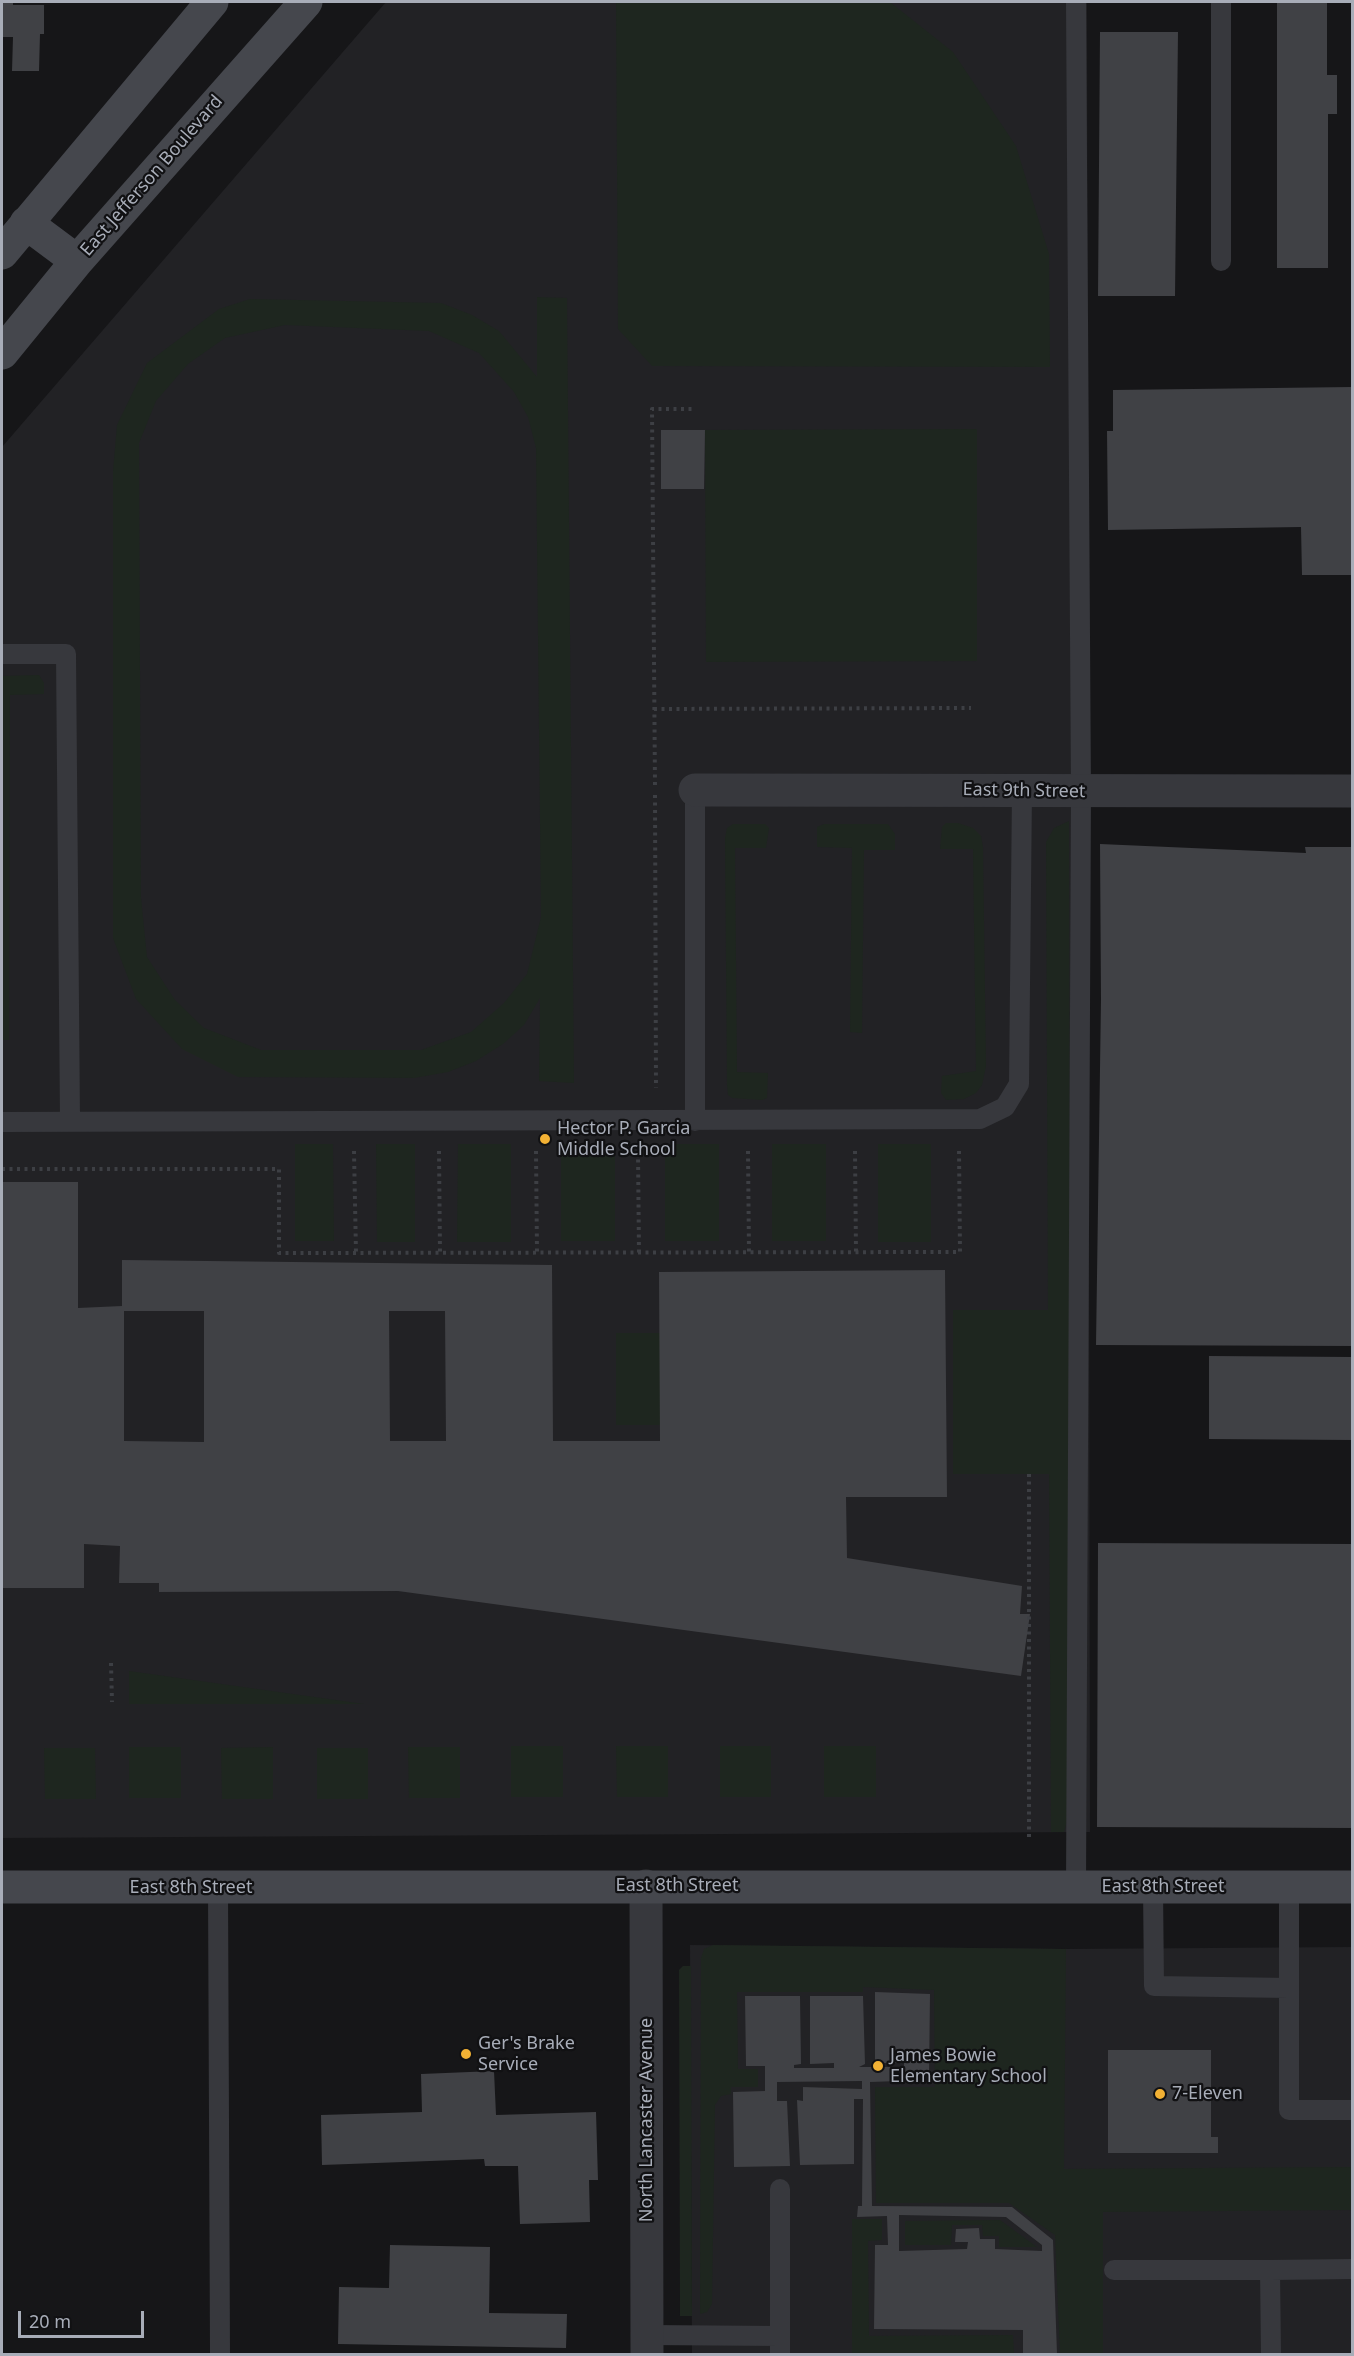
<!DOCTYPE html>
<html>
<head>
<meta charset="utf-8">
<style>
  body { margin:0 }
  #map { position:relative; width:1354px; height:2356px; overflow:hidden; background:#161618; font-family:"Noto Sans",sans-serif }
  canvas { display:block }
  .frame { position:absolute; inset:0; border:3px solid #a8adb8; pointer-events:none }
  .scale { position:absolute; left:18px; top:2311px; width:126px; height:27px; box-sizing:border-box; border:3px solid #a8adb8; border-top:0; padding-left:8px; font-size:18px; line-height:21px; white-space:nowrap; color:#a8adb8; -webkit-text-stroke:4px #111113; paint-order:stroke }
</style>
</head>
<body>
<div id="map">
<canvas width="1354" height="2356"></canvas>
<div class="frame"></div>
<div class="scale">20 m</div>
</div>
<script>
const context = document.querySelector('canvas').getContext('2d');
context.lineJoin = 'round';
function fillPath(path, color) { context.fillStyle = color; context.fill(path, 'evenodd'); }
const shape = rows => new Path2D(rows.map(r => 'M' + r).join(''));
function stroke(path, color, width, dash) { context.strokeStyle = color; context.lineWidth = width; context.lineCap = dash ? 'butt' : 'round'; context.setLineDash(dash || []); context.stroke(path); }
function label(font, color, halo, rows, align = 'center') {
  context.font = font + ' "Noto Sans",sans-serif'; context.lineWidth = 4.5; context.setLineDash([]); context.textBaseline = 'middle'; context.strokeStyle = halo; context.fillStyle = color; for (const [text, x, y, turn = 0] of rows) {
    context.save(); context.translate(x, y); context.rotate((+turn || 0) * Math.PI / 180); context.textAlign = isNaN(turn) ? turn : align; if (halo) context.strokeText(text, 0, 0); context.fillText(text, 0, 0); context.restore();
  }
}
fillPath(shape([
  [386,2,1087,2,1090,1832,2,1838,2,447],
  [690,1945,1066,1949,1352,1947,1352,2354,692,2354]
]), '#222225');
fillPath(shape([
  [616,2,890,2,953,52,1016,146,1049,254,1050,367,652,366,618,329],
  [537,297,567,298,574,1083,539,1081,540,998,524,1025,503,1044,476,1061,448,1072,414,1078,238,1077,182,1049,136,999,113,938,113,471,117,425,147,363,219,309,250,299,441,303,472,315,499,331,537,377],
  [285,325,429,331,479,353,514,392,528,417,536,448,541,917,527,974,504,1003,471,1032,421,1050,261,1050,204,1028,175,1000,147,957,141,898,139,443,156,401,188,364,225,338],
  [977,429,977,661,706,662,705,430],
  [39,675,44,683,44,694,10,695,9,1040,2,1040,2,676],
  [1069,821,1071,1807,1064,1832,1051,1832,1049,1474,953,1474,953,1310,1048,1310,1046,842,1054,828],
  [946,823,958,823,973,828,981,836,983,847,986,1066,982,1085,976,1093,964,1099,946,1100,941,1093,942,1076,976,1071,973,849,940,849,942,827],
  [733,824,765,824,769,828,766,848,735,848,737,1072,768,1073,767,1098,762,1100,732,1098,728,1095,727,1085,725,838,727,828],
  [824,824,888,824,895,834,895,850,864,850,862,1033,850,1032,852,848,817,847,817,827],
  [295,1144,333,1144,334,1241,295,1241],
  [376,1144,415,1144,415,1242,377,1242],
  [458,1144,511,1144,511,1242,457,1242],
  [561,1144,615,1144,615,1241,561,1241],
  [665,1144,719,1144,719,1241,665,1241],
  [772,1144,826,1144,826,1241,772,1241],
  [878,1144,931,1144,931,1242,878,1242],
  [616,1333,660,1333,660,1425,616,1425],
  [129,1671,364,1704,129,1704],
  [511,1746,563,1746,563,1797,511,1797],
  [616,1746,668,1746,668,1797,617,1797],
  [720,1746,771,1746,771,1797,720,1797],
  [824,1746,876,1746,876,1797,824,1797],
  [129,1747,181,1747,181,1798,129,1798],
  [273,1747,273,1799,222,1799,221,1748],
  [408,1747,460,1747,460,1798,409,1798],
  [44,1748,95,1748,96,1799,45,1799],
  [317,1748,368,1748,368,1799,317,1799],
  [713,1945,1066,1949,1064,2169,1352,2167,1352,2210,1103,2212,1103,2354,1060,2354,1055,2235,1009,2203,876,2203,875,2087,935,2087,934,1990,863,1987,863,1992,737,1992,738,2069,758,2069,758,2087,731,2087,731,2094,721,2096,715,2105,712,2304,707,2312,700,2314,701,1958,704,1949],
  [683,1966,691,1966,692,2316,680,2316,679,1970],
  [852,2219,882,2219,882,2240,868,2241,869,2336,1013,2335,1014,2354,852,2354],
  [1000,2220,1037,2247,999,2247,999,2236,983,2236,982,2225,952,2225,951,2245,905,2245,905,2221]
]), '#1e261f');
fillPath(shape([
  [2,2,13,2,13,5,44,5,44,34,40,34,39,71,12,71,13,37,2,37],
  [1277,2,1327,2,1327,75,1337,75,1337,114,1328,114,1328,268,1277,268],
  [1100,32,1178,32,1175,296,1098,296],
  [1352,387,1352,575,1302,575,1301,527,1108,530,1107,431,1113,431,1113,390],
  [661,430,705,430,704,489,661,489],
  [1100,844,1306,853,1305,847,1352,847,1352,1346,1096,1345,1101,999],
  [2,1182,78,1182,78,1308,122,1306,122,1260,552,1265,553,1441,660,1441,659,1272,945,1270,947,1497,846,1497,847,1558,1022,1586,1020,1614,1030,1614,1021,1676,398,1591,159,1592,159,1583,119,1583,120,1546,84,1544,84,1588,2,1588],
  [124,1311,204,1311,204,1442,124,1441],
  [389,1311,445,1311,446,1441,390,1441],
  [1209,1356,1352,1357,1352,1440,1209,1439],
  [1098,1543,1352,1544,1352,1828,1097,1827],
  [875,1992,930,1994,929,2080,870,2082,872,2206,1012,2207,1053,2240,1057,2354,1023,2354,1023,2330,874,2329,875,2245,888,2245,887,2216,857,2217,858,2206,862,2206,863,2099,854,2099,854,2164,800,2165,797,2100,803,2101,803,2087,862,2089,862,2081,777,2082,777,2101,787,2101,790,2166,734,2167,733,2092,765,2091,765,2066,746,2066,745,1996,800,1996,801,2064,794,2065,794,2068,834,2068,834,2063,810,2064,810,1996,863,1996,865,2064,859,2067,904,2067,904,2063,875,2063],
  [899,2215,1006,2217,1042,2245,1042,2251,995,2249,995,2239,980,2239,979,2228,956,2229,955,2242,968,2242,967,2249,899,2251],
  [1108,2050,1211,2050,1211,2137,1218,2137,1218,2153,1108,2153],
  [494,2071,496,2115,596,2112,598,2180,589,2180,590,2222,520,2224,518,2166,485,2166,484,2159,322,2165,321,2115,422,2112,421,2074],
  [390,2245,490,2247,489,2313,567,2314,566,2348,338,2344,339,2287,389,2288]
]), '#404145');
stroke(shape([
  [654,709,971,708],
  [655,785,652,409,693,409],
  [655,795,656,1088],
  [354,1151,356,1253],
  [439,1151,440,1253],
  [536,1151,537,1253],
  [748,1151,749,1253],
  [855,1151,856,1252],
  [638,1152,639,1253],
  [2,1169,279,1169,279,1253,960,1252,959,1149],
  [1029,1474,1029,1839],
  [111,1663,112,1702]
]), '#3d3f44', 4, [3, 4.5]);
stroke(shape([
  [1221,2,1221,261],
  [2,654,66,654,70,1121],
  [695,790,695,1121],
  [2,1122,980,1119,1005,1107,1019,1084,1022,790],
  [1076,1887,1081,792,1076,2],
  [1153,1887,1154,1986,1289,1988],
  [1289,1887,1289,2110,1352,2110],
  [218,1888,220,2354],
  [780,2189,780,2354],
  [1114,2270,1270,2270],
  [647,2335,780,2336],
  [1271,2354,1270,2270,1352,2269]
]), '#37383d', 20);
stroke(shape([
  [695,790,1352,791],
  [646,1886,647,2354]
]), '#37383d', 33);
stroke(shape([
  [26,223,77,261],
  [2,253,212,2],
  [2,353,77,261,306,2],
  [2,1887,1352,1887]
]), '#45474d', 33);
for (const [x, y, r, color] of [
  [545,1139,6,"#f2b134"],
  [466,2054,6,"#f2b134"],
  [878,2066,6,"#f2b134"],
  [1160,2094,6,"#f2b134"]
]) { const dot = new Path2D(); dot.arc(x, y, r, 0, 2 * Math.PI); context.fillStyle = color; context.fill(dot); stroke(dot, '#111113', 2); }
label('18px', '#a8adb8', '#111113', [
  ["East Jefferson Boulevard",152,176,-49],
  ["East 9th Street",1024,791,1],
  ["East 8th Street",677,1886],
  ["East 8th Street",1163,1887],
  ["East 8th Street",191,1888],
  ["North Lancaster Avenue",647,2120,-90]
]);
label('18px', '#a8adb8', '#111113', [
  ["Hector P. Garcia",557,1129],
  ["Middle School",557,1150],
  ["Ger's Brake",478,2044],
  ["Service",478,2065],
  ["James Bowie",890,2056],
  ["Elementary School",890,2077],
  ["7-Eleven",1172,2094]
], 'left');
</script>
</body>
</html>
